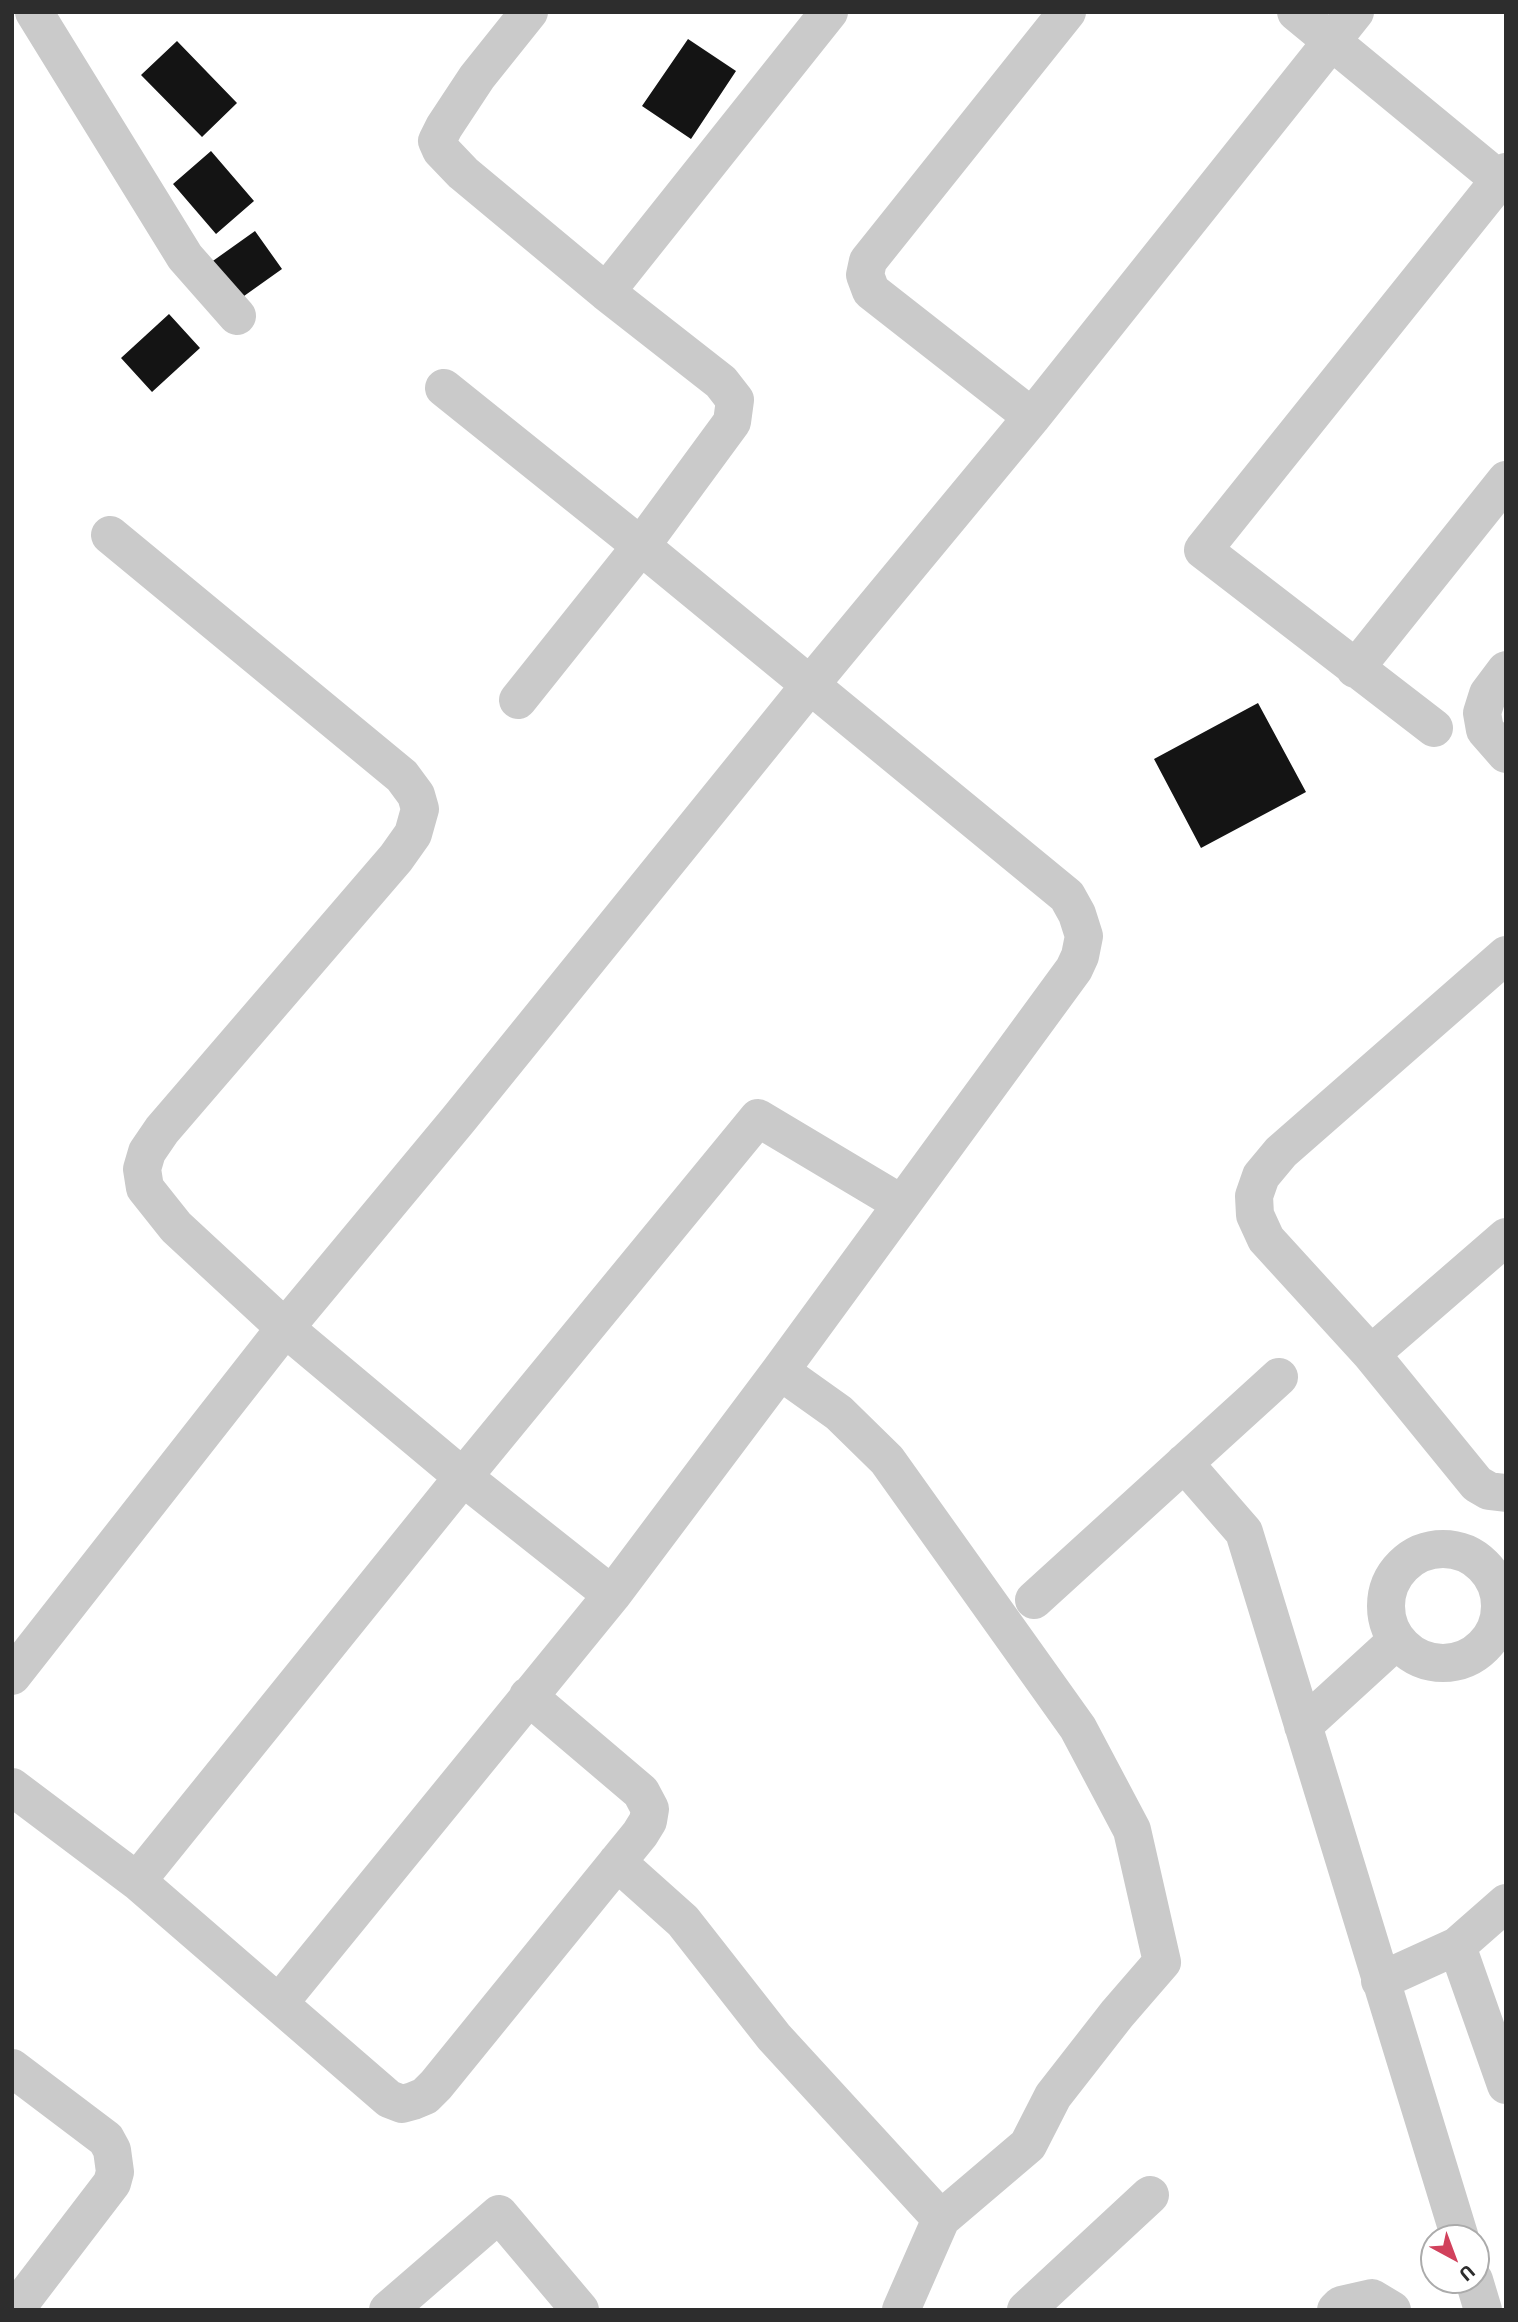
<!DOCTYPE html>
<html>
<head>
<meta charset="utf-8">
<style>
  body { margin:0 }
  #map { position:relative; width:1518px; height:2322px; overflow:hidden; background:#fff; font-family:"Exo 2",sans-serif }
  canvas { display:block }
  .frame { position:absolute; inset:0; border:14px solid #2d2d2d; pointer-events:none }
  .north { position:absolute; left:1420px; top:2224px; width:70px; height:70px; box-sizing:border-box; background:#fff; border:2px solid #ababab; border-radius:50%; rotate:139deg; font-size:19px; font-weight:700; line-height:28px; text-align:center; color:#2d2d2d }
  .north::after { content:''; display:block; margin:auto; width:24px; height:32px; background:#d1415c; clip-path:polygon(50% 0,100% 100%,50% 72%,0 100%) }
</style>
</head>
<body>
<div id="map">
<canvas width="1518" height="2322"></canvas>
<div class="frame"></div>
<div class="north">U</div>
</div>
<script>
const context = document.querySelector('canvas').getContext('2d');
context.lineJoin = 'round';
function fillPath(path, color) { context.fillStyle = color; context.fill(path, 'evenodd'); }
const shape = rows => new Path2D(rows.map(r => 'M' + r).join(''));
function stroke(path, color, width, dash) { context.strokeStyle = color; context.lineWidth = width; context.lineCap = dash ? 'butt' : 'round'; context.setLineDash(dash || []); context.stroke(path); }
fillPath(shape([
  [688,39,736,71,691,139,642,106],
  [177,41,237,103,202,137,141,75],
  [211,151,254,201,216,234,173,184],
  [255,231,282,269,237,301,210,263],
  [169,314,200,348,152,392,121,358],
  [1258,703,1306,792,1201,848,1154,759]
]), '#141414');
stroke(shape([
  [34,12,185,257,237,316],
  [1296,12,1506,185],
  [606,292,829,12],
  [444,388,641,546,518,700],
  [1032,417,871,291,865,275,868,261,1067,12],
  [110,535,402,776,416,795,420,809,413,834,396,858,162,1130,147,1152,142,1169,145,1188,176,1227,285,1328,463,1477,612,1595],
  [1355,669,1506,480],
  [1506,670,1488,694,1482,713,1485,730,1506,754],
  [1434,728,1203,550,1506,172],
  [1506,955,1281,1152,1261,1176,1254,1196,1255,1215,1266,1239,1371,1354,1477,1484,1489,1491,1506,1493],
  [1371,1354,1506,1237],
  [780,1371,839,1413,887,1460,1078,1728,1132,1830,1162,1962,1117,2014,1053,2096,1028,2145,941,2219,901,2310],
  [1184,1463,1244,1532,1460,2238],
  '1386 1606a57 57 0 1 1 114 0a57 57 0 1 1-114 0Z',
  [1034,1600,1279,1377],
  [12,1676,285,1328,458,1120,810,685,1032,417,1355,12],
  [1303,1726,1396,1641],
  [12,1787,137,1881,463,1477,758,1118,902,1204],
  [617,1862,683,1921,774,2037,941,2219],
  [137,1881,389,2099,402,2104,413,2101,425,2096,436,2085,640,1834,648,1821,650,1809,641,1792,528,1696],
  [1457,1946,1506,2085],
  [1380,1981,1457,1946,1506,1903],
  [280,2002,612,1595,780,1371,1074,969,1080,956,1084,936,1077,914,1067,896,641,546,732,422,735,400,721,382,606,292,463,173,441,150,437,141,444,127,477,77,529,12],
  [12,2068,106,2139,112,2150,115,2172,112,2183,15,2310],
  [1474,2280,1483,2310],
  [388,2310,499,2214,580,2310],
  [1026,2310,1150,2195],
  [1336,2310,1341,2305,1372,2298,1392,2310]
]), '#cacaca', 38);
</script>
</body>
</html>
